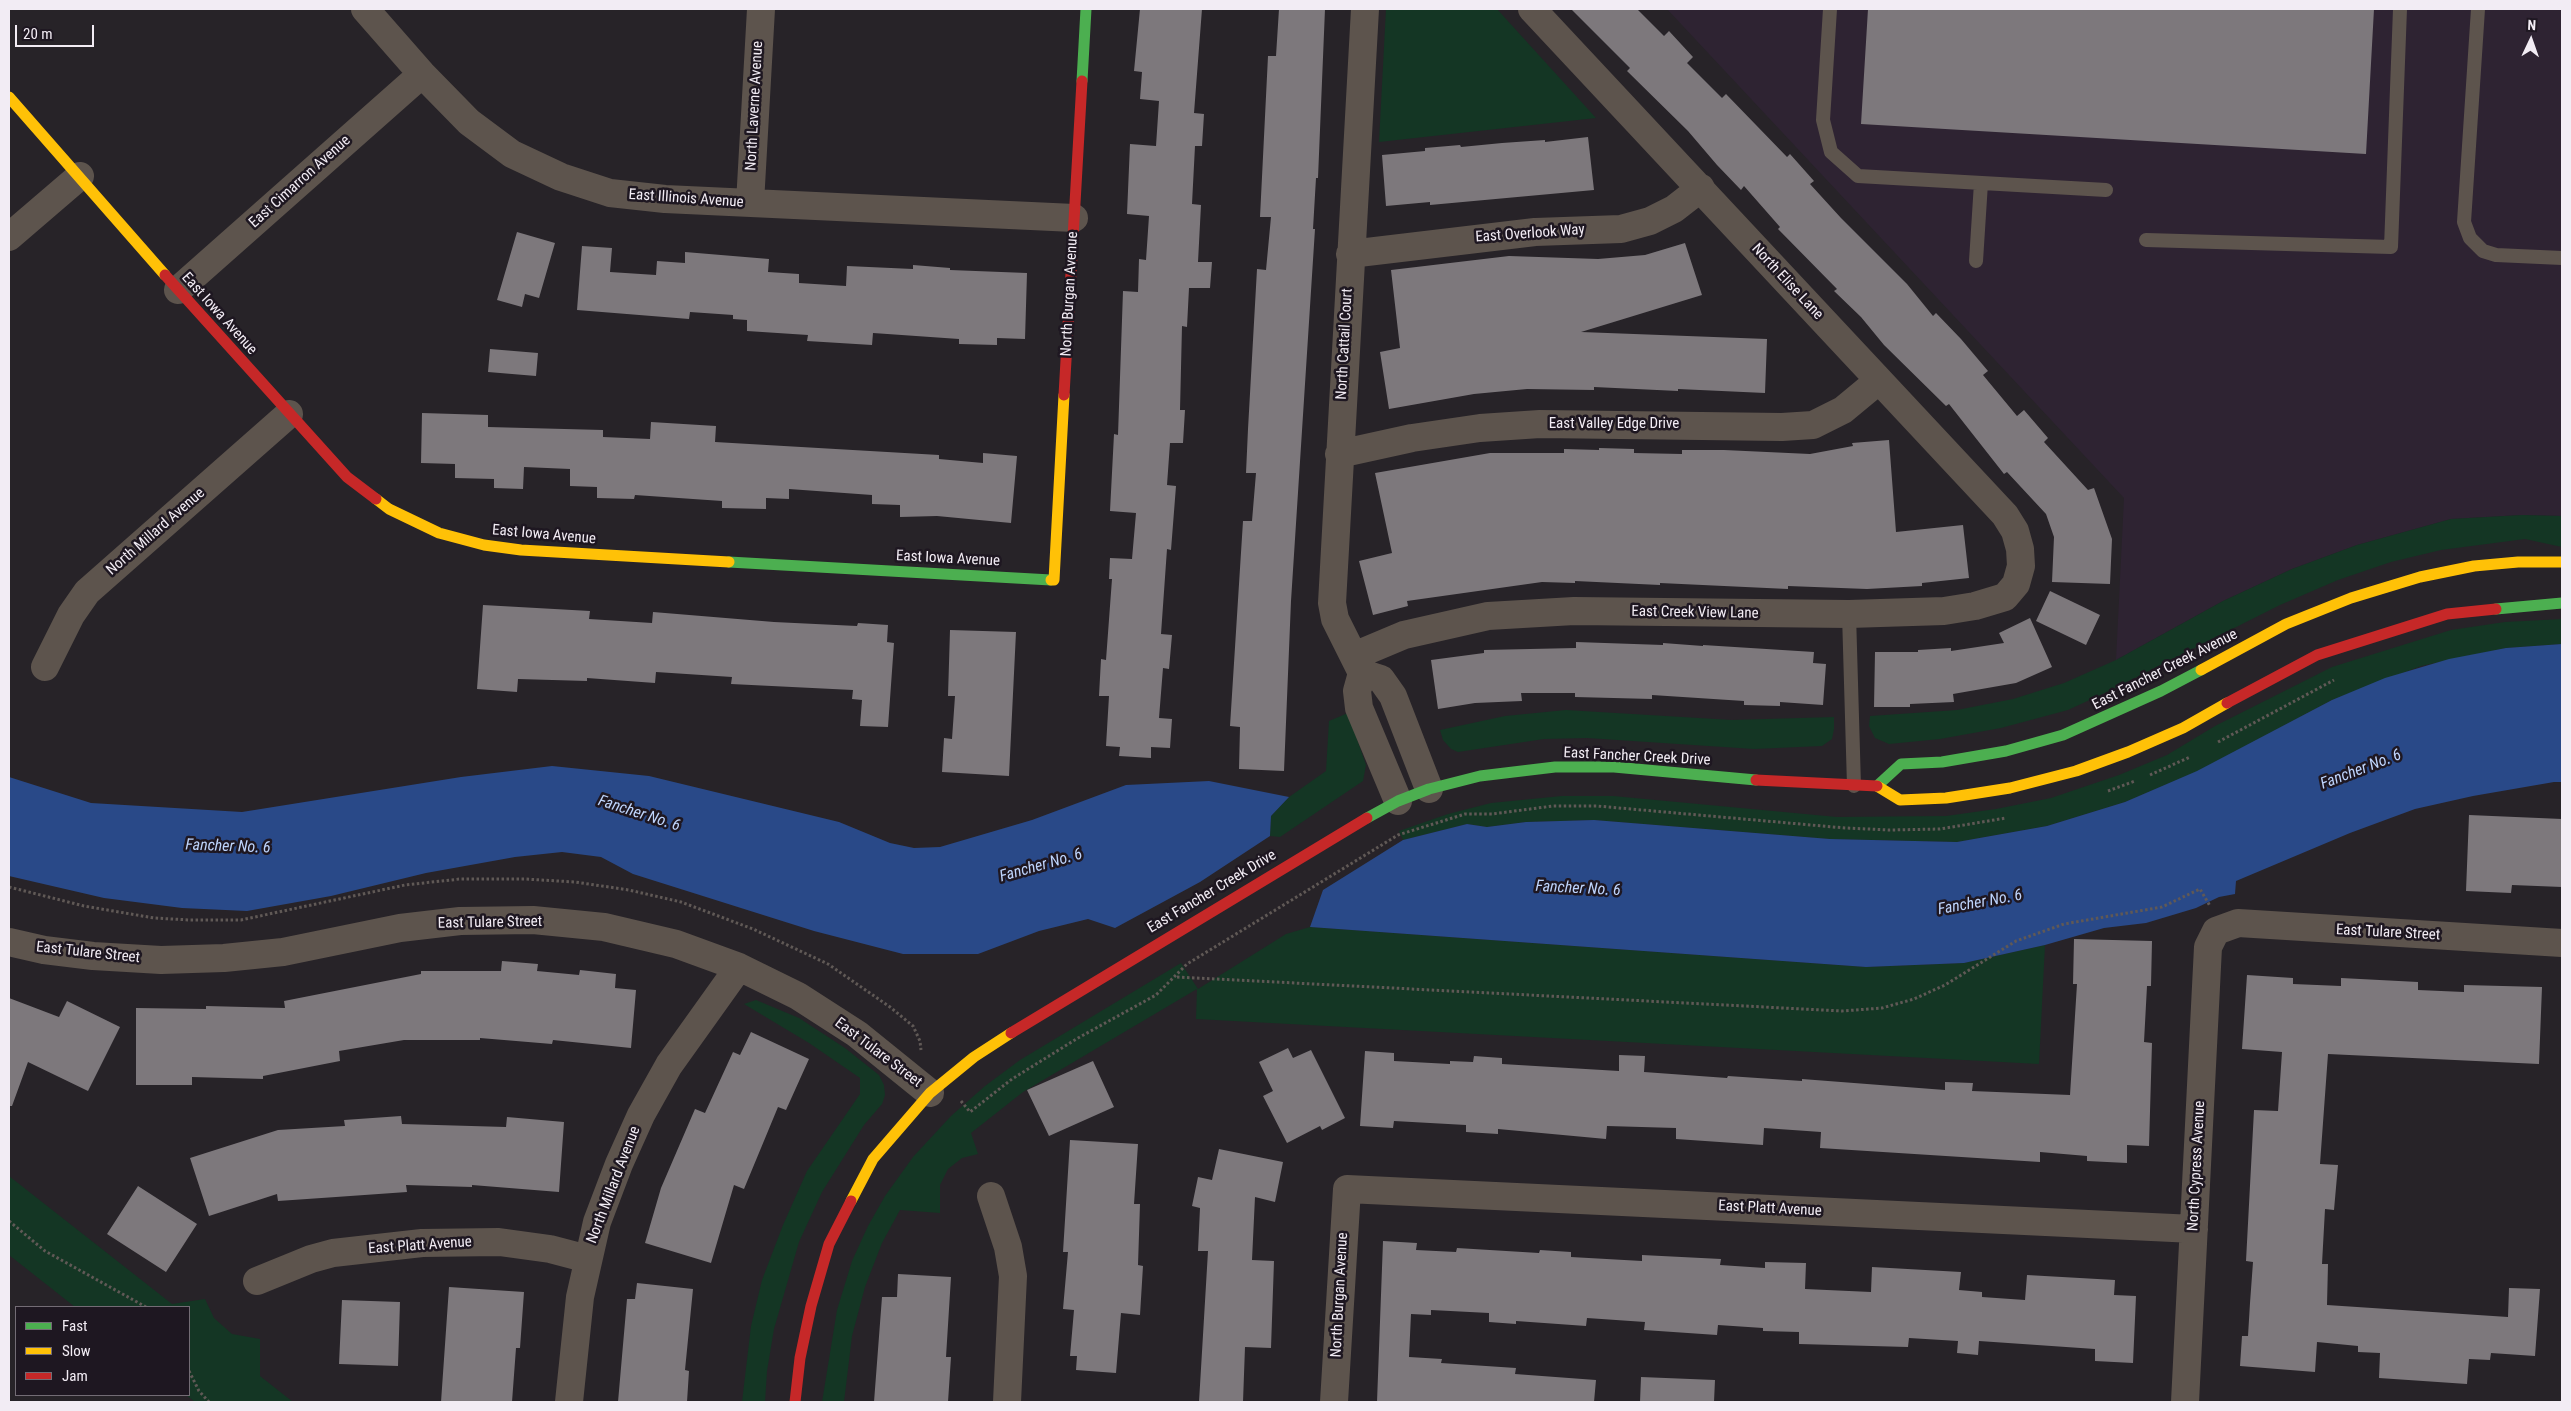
<!DOCTYPE html>
<html>
<head>
<meta charset="utf-8">
<style>
  body { margin:0 }
  #map { position:relative; width:2571px; height:1411px; overflow:hidden; background:#272328; font-family:"Roboto Condensed",sans-serif }
  canvas { display:block }
  .frame { position:absolute; inset:0; border:10px solid #f2ecf4; pointer-events:none }
  .legend { position:absolute; left:15px; top:1306px; width:175px; height:90px; box-sizing:border-box; background:#1e1721; border:1px solid #736c75; margin:0; padding:6px 9px; list-style:none; font-size:15px; color:#f2ecf4 }
  .legend li { display:flex; align-items:center; gap:10px; height:25px }
  .legend b { width:25px; border:1px solid #736c75 }
  .north { position:absolute; left:2506px; top:15px; width:50px; height:50px; -webkit-text-stroke:4px #1e1721; paint-order:stroke; rotate:3deg; font-size:14px; font-weight:700; line-height:20px; text-align:center; color:#f2ecf4 }
  .north::after { content:''; display:block; margin:auto; width:18px; height:22px; background:#f2ecf4; clip-path:polygon(50% 0,100% 100%,50% 72%,0 100%) }
  .scale { position:absolute; left:15px; top:25px; width:79px; height:22px; box-sizing:border-box; border:2px solid #f2ecf4; border-top:0; padding-left:6px; font-size:15px; line-height:18px; white-space:nowrap; color:#f2ecf4; -webkit-text-stroke:4px #1e1721; paint-order:stroke }
</style>
</head>
<body>
<div id="map">
<canvas width="2571" height="1411"></canvas>
<div class="frame"></div>
<ul class="legend">
<li><b style="height:6px;background:#4caf50"></b>Fast</li>
<li><b style="height:6px;background:#ffc107"></b>Slow</li>
<li><b style="height:6px;background:#c62828"></b>Jam</li>
</ul>
<div class="north">N</div>
<div class="scale">20 m</div>
</div>
<script>
const context = document.querySelector('canvas').getContext('2d');
context.lineJoin = 'round';
function fillPath(path, color) { context.fillStyle = color; context.fill(path, 'evenodd'); }
const shape = rows => new Path2D(rows.map(r => 'M' + r).join(''));
function stroke(path, color, width, dash) { context.strokeStyle = color; context.lineWidth = width; context.lineCap = dash ? 'butt' : 'round'; context.setLineDash(dash || []); context.stroke(path); }
function label(font, color, halo, rows, align = 'center') {
  context.font = font + ' "Roboto Condensed",sans-serif'; context.lineWidth = 5; context.setLineDash([]); context.textBaseline = 'middle'; context.strokeStyle = halo; context.fillStyle = color; for (const [text, x, y, turn = 0] of rows) {
    context.save(); context.translate(x, y); context.rotate((+turn || 0) * Math.PI / 180); context.textAlign = isNaN(turn) ? turn : align; if (halo) context.strokeText(text, 0, 0); context.fillText(text, 0, 0); context.restore();
  }
}
fillPath(shape([
  [1667,9,2562,9,2562,516,2522,515,2451,519,2357,545,2292,569,2223,601,2116,660,2124,498]
]), '#2e2332');
fillPath(shape([
  [1386,9,1497,9,1596,118,1379,142],
  [2522,515,2562,516,2562,547,2525,539,2441,550,2391,562,2338,580,2280,605,2109,691,2068,710,2001,728,1940,739,1889,744,1875,738,1869,726,1870,716,1957,710,2013,699,2064,683,2116,660,2223,601,2292,569,2357,545,2451,519],
  [2562,619,2562,644,2506,648,2421,666,2332,700,2198,771,2125,802,2047,826,1957,842,1830,839,1594,820,1526,822,1487,827,1467,824,1403,840,1399,831,1448,814,1491,803,1562,796,1613,796,1837,817,1946,816,1996,809,2051,798,2119,775,2167,755,2215,726,2332,667,2451,630,2505,622],
  [1566,710,1732,720,1834,717,1834,729,1832,739,1822,746,1754,749,1587,738,1544,739,1458,752,1451,749,1443,740,1440,730,1505,716],
  [1348,713,1366,765,1363,781,1280,837,1270,836,1271,816,1289,797,1326,771,1329,721],
  [1310,927,1866,967,1964,963,2045,945,2039,1064,1196,1019,1197,989,1023,1092,971,1133,978,1154,962,1158,948,1169,940,1185,940,1213,900,1210,882,1243,865,1287,852,1336,844,1402,822,1402,837,1310,852,1261,868,1226,885,1196,913,1157,951,1116,985,1086,1020,1060,1181,963,1198,989,1286,934],
  [756,1000,799,1018,845,1048,879,1075,884,1085,885,1095,882,1104,864,1125,822,1192,799,1242,774,1329,767,1371,765,1402,742,1402,751,1326,762,1280,783,1225,807,1171,860,1094,860,1078,809,1043,744,1004],
  [9,1176,172,1304,205,1299,214,1318,232,1334,260,1339,260,1376,293,1402,195,1402,186,1395,189,1395,189,1307,75,1307,9,1255]
]), '#143624');
fillPath(shape([
  [2562,644,2562,782,2554,782,2473,796,2415,809,2350,833,2236,881,2235,894,2219,897,2196,908,2146,923,2104,928,2045,945,1964,963,1866,967,1310,927,1323,890,1403,840,1467,824,1487,827,1526,822,1594,820,1830,839,1957,842,2047,826,2125,802,2197,771,2332,700,2385,678,2449,659,2506,648],
  [552,766,649,776,839,822,890,843,914,848,940,847,1032,820,1126,785,1209,781,1289,797,1271,816,1270,836,1200,882,1115,928,1088,919,1039,931,978,954,903,954,814,931,633,874,601,857,562,852,515,857,426,873,331,896,247,911,182,908,104,898,9,876,9,777,91,803,242,812,461,777]
]), '#294988');
fillPath(shape([
  [1140,9,1202,9,1194,113,1204,114,1202,146,1195,146,1192,204,1201,205,1198,262,1212,262,1210,288,1189,288,1187,327,1182,326,1180,410,1185,410,1183,443,1170,443,1167,485,1176,486,1171,550,1167,549,1161,634,1172,635,1169,669,1163,668,1159,718,1172,719,1170,748,1151,747,1151,758,1119,756,1120,747,1106,746,1109,696,1099,696,1101,659,1106,660,1112,579,1109,579,1110,558,1132,559,1136,513,1110,511,1114,434,1118,435,1123,291,1138,292,1139,259,1146,260,1149,216,1127,214,1130,144,1156,146,1159,101,1140,99,1142,72,1134,71],
  [1279,9,1325,9,1318,178,1316,178,1313,229,1315,229,1291,601,1284,771,1239,769,1240,727,1230,726,1243,521,1252,521,1256,473,1246,473,1248,429,1257,269,1266,270,1271,217,1260,217,1268,56,1276,56],
  [1571,9,1637,9,1664,36,1669,31,1693,57,1687,63,1722,98,1726,94,1787,157,1790,154,1814,181,1810,184,1841,218,1907,284,1933,316,1936,313,1961,339,1988,371,1983,375,2017,416,2024,410,2048,438,2044,442,2088,490,2094,488,2112,539,2110,584,2052,582,2054,537,2046,514,2007,472,2004,474,1949,404,1946,406,1884,345,1861,317,1834,291,1837,289,1778,229,1780,227,1744,186,1741,190,1717,165,1688,131,1627,71,1630,68],
  [1868,9,2374,9,2366,154,1861,124],
  [1588,137,1594,190,1430,205,1430,202,1386,206,1382,155,1425,151,1425,148,1460,145,1461,147,1502,143,1545,140,1545,142],
  [517,232,555,243,539,298,525,294,522,307,497,300],
  [1685,243,1702,295,1581,332,1767,339,1765,393,1678,389,1678,391,1594,387,1594,390,1527,389,1474,394,1389,409,1380,352,1400,348,1391,270,1509,256,1598,259,1645,255],
  [582,246,612,248,610,272,656,275,657,261,685,263,685,252,769,259,768,272,799,274,799,283,846,286,847,266,913,269,913,265,950,268,950,270,1027,273,1025,339,997,338,997,345,959,344,959,339,873,333,872,345,807,341,808,335,747,331,747,320,733,319,733,315,690,312,689,319,577,310],
  [490,349,538,353,536,376,488,372],
  [422,413,488,415,488,427,603,430,603,437,650,439,651,422,716,426,715,442,939,455,939,459,983,463,983,453,1017,456,1011,523,937,516,900,517,900,505,872,504,872,495,789,489,789,499,766,498,766,509,722,508,722,501,635,495,634,499,597,498,597,487,570,486,570,469,524,467,523,489,494,488,494,479,455,478,455,464,421,463],
  [1889,440,1896,532,1963,525,1969,578,1922,583,1922,586,1867,589,1788,586,1788,589,1660,583,1660,585,1575,581,1575,583,1542,582,1407,601,1408,606,1373,615,1359,561,1392,553,1375,473,1490,453,1564,453,1564,449,1599,450,1599,448,1634,449,1634,453,1682,454,1682,450,1724,450,1810,454,1853,446,1852,443],
  [2050,591,2100,615,2086,645,2036,621],
  [483,605,590,611,589,619,652,623,653,612,774,622,857,626,858,623,888,625,887,642,894,643,888,727,860,726,862,700,852,699,853,690,731,684,732,677,656,672,655,683,587,678,587,681,518,679,517,692,477,689],
  [2030,618,2052,667,2016,683,1953,694,1954,702,1910,704,1910,707,1874,707,1875,652,1918,652,1918,650,1951,648,1951,651,2004,643,1999,633],
  [950,630,1016,632,1009,776,942,772,944,738,952,739,955,696,948,696],
  [1576,642,1663,645,1663,643,1703,646,1703,645,1814,652,1813,663,1826,664,1823,705,1780,702,1780,706,1744,705,1744,701,1652,695,1652,699,1575,697,1575,693,1521,693,1522,701,1475,703,1438,709,1431,660,1484,653,1484,650,1576,648],
  [2469,815,2562,819,2562,887,2512,885,2511,893,2466,891],
  [2074,939,2152,941,2151,986,2147,986,2144,1042,2152,1043,2149,1146,2127,1145,2127,1163,2087,1161,2087,1156,2040,1152,2040,1162,1820,1148,1821,1132,1764,1128,1763,1145,1676,1139,1676,1128,1607,1126,1606,1139,1498,1129,1498,1134,1466,1132,1466,1125,1394,1121,1393,1128,1360,1126,1365,1051,1394,1053,1394,1061,1450,1064,1450,1061,1473,1062,1474,1056,1502,1058,1502,1064,1619,1071,1619,1055,1645,1056,1644,1072,1727,1078,1728,1076,1802,1081,1802,1079,1945,1090,1945,1082,1973,1083,1972,1091,2070,1095,2077,984,2073,984],
  [502,961,538,964,537,971,579,975,580,970,616,974,615,988,636,990,631,1048,553,1040,552,1044,480,1038,480,1040,404,1040,339,1051,340,1061,263,1076,263,1079,192,1077,192,1085,136,1085,136,1008,206,1009,206,1006,285,1008,284,1001,421,974,421,971,501,971],
  [2247,975,2293,978,2293,984,2341,986,2341,978,2418,982,2418,990,2464,992,2464,985,2542,987,2539,1064,2328,1054,2320,1164,2338,1165,2334,1210,2325,1209,2322,1264,2328,1264,2327,1305,2508,1317,2509,1288,2540,1289,2535,1356,2491,1353,2490,1360,2469,1359,2467,1384,2379,1378,2380,1353,2358,1352,2358,1346,2317,1342,2315,1372,2240,1366,2242,1336,2248,1336,2250,1303,2253,1262,2246,1261,2254,1110,2278,1111,2282,1052,2242,1049],
  [9,998,59,1017,67,1001,120,1027,88,1091,28,1062,12,1106,9,1106],
  [751,1032,809,1059,786,1110,778,1107,744,1189,734,1185,711,1263,645,1243,661,1188,695,1109,705,1113,733,1052,740,1055],
  [1288,1048,1293,1058,1311,1050,1345,1118,1322,1130,1320,1126,1287,1143,1263,1096,1273,1091,1259,1062],
  [1093,1061,1114,1107,1049,1136,1027,1090],
  [401,1116,402,1124,506,1127,507,1117,564,1122,559,1192,472,1185,472,1187,406,1185,407,1192,336,1197,278,1201,277,1194,209,1216,190,1158,278,1130,345,1126,344,1120],
  [1070,1140,1138,1144,1134,1204,1140,1204,1138,1265,1143,1266,1140,1315,1121,1313,1116,1373,1076,1370,1077,1356,1070,1356,1074,1310,1063,1309,1068,1252,1063,1252],
  [1219,1149,1283,1162,1275,1202,1255,1197,1252,1260,1274,1261,1271,1348,1245,1347,1243,1402,1199,1402,1208,1251,1198,1251,1200,1208,1192,1206,1198,1177,1212,1180],
  [138,1186,197,1224,166,1272,107,1234],
  [1383,1241,1417,1243,1416,1250,1456,1252,1457,1248,1539,1253,1540,1250,1571,1252,1571,1257,1642,1261,1642,1255,1721,1259,1720,1265,1765,1268,1765,1262,1806,1263,1805,1289,1871,1292,1872,1267,1961,1272,1959,1290,1982,1292,1982,1297,2025,1300,2027,1275,2115,1280,2114,1295,2136,1296,2133,1363,2095,1361,2095,1349,1979,1341,1978,1355,1957,1353,1958,1341,1909,1338,1908,1347,1799,1344,1799,1332,1763,1331,1763,1328,1718,1325,1717,1335,1644,1330,1645,1322,1587,1318,1586,1326,1516,1321,1516,1324,1489,1322,1489,1313,1431,1310,1431,1315,1411,1314,1409,1357,1442,1359,1441,1363,1516,1368,1515,1374,1596,1380,1594,1402,1377,1402],
  [898,1274,951,1277,946,1357,951,1357,948,1402,874,1402,882,1297,897,1297],
  [637,1283,693,1289,685,1370,689,1371,687,1402,618,1402,627,1299,635,1299],
  [449,1287,524,1292,520,1348,516,1348,512,1402,441,1402],
  [342,1300,400,1302,398,1366,339,1364],
  [1641,1377,1715,1380,1714,1402,1640,1402]
]), '#7d787c');
stroke(shape([
  [2218,742,2334,680],
  [2150,775,2190,757],
  [2108,791,2135,781],
  [9,887,84,906,154,918,190,920,241,920,405,885,460,879,525,879,575,882,629,890,681,902,753,929,828,964,890,1007,913,1026,920,1041,921,1050],
  [1177,977,1842,1011,1882,1008,1914,999,1945,985,2016,941,2064,924,2162,907,2200,889,2210,906],
  [961,1101,970,1112,1012,1079,1078,1038,1156,995,1187,964,1398,835,1465,814,1492,814,1553,806,1597,806,1845,828,1890,830,1940,829,2006,818],
  [9,1221,45,1251,146,1307],
  [189,1371,199,1391,209,1402]
]), '#605956', 3, [2.5, 2.5]);
stroke(shape([
  [1830,9,1823,120,1831,152,1858,176,2106,190],
  [2478,9,2464,222,2470,238,2483,251,2496,255,2562,258],
  [2146,240,2391,247,2400,9],
  [1976,261,1981,183],
  [1849,614,1854,786]
]), '#5d544d', 14);
stroke(shape([
  [365,9,422,74,469,122,512,154,561,177,610,193,665,199,1074,218],
  [1365,9,1332,603,1335,619,1362,673,1357,691,1359,708,1398,801],
  [750,203,761,9],
  [9,237,80,176],
  [1350,254,1535,232,1621,229,1650,221,1674,209,1701,188],
  [178,290,422,74],
  [1339,454,1412,438,1480,428,1540,424,1782,427,1813,425,1843,410,1878,381],
  [1354,656,1404,635,1488,616,1574,611,1849,614,1944,611,1975,606,2005,597,2016,584,2021,566,2020,549,2015,531,2005,515,1532,9],
  [45,667,71,615,87,592,289,414],
  [1362,673,1381,679,1393,696,1429,789],
  [9,942,44,950,93,956,161,960,224,958,283,952,400,928,460,921,533,920,604,927,676,944,739,967,798,996,857,1034,930,1093],
  [991,1196,1008,1247,1013,1276,1007,1402],
  [257,1281,311,1259,333,1253,422,1243,499,1242,550,1249,588,1259],
  [569,1402,580,1297,597,1222,619,1164,641,1115,669,1065,739,967],
  [1334,1402,1347,1189,2194,1229],
  [2185,1402,2208,947,2216,931,2238,923,2562,943]
]), '#5d544d', 28);
stroke(shape([
  [1082,81,1086,9],
  [729,562,1051,580],
  [2496,609,2562,603],
  [1877,786,1901,764,1942,762,2006,751,2063,735,2161,691,2201,670],
  [1367,818,1398,801,1429,789,1480,776,1555,767,1614,767,1756,780]
]), '#4caf50', 11);
stroke(shape([
  [9,97,165,275],
  [376,499,389,509,439,533,484,545,521,550,729,562],
  [1051,580,1054,580,1064,395],
  [2201,670,2286,624,2351,598,2420,577,2474,566,2518,562,2562,562],
  [1877,786,1900,800,1946,798,2010,788,2076,771,2128,752,2183,728,2227,703],
  [851,1201,873,1159,930,1093,974,1057,1011,1033]
]), '#ffc107', 11);
stroke(shape([
  [165,275,347,477,376,499],
  [1064,395,1082,81],
  [2227,703,2317,655,2447,614,2496,609],
  [1756,780,1877,786],
  [1011,1033,1367,818],
  [795,1402,800,1358,811,1306,829,1244,851,1201]
]), '#c62828', 11);
label('15px', '#f2ecf4', '#1e1721', [
  ["North Laverne Avenue",755,106,-87],
  ["East Cimarron Avenue",300,182,-42],
  ["East Illinois Avenue",686,199,4],
  ["East Overlook Way",1530,234,-4],
  ["North Elise Lane",1787,282,47],
  ["North Burgan Avenue",1070,294,-87],
  ["East Iowa Avenue",219,314,48],
  ["North Cattail Court",1345,344,-87],
  ["East Valley Edge Drive",1614,424],
  ["North Millard Avenue",156,532,-41],
  ["East Iowa Avenue",544,535,5],
  ["East Iowa Avenue",948,559,3],
  ["East Creek View Lane",1695,613,1],
  ["East Fancher Creek Avenue",2165,670,-27],
  ["East Fancher Creek Drive",1637,757,3],
  ["East Fancher Creek Drive",1212,892,-31],
  ["East Tulare Street",490,923,-1],
  ["East Tulare Street",2388,933,3],
  ["East Tulare Street",88,953,6],
  ["East Tulare Street",878,1053,37],
  ["North Cypress Avenue",2197,1166,-87],
  ["North Millard Avenue",614,1185,-69],
  ["East Platt Avenue",1770,1209,3],
  ["East Platt Avenue",420,1246,-4],
  ["North Burgan Avenue",1340,1295,-87]
]);
label('italic 16px', '#bed4fc', '#1e1721', [
  ["Fancher No. 6",2361,770,-21],
  ["Fancher No. 6",639,814,18],
  ["Fancher No. 6",228,847,2],
  ["Fancher No. 6",1041,866,-16],
  ["Fancher No. 6",1578,889,3],
  ["Fancher No. 6",1980,903,-10]
]);
</script>
</body>
</html>
